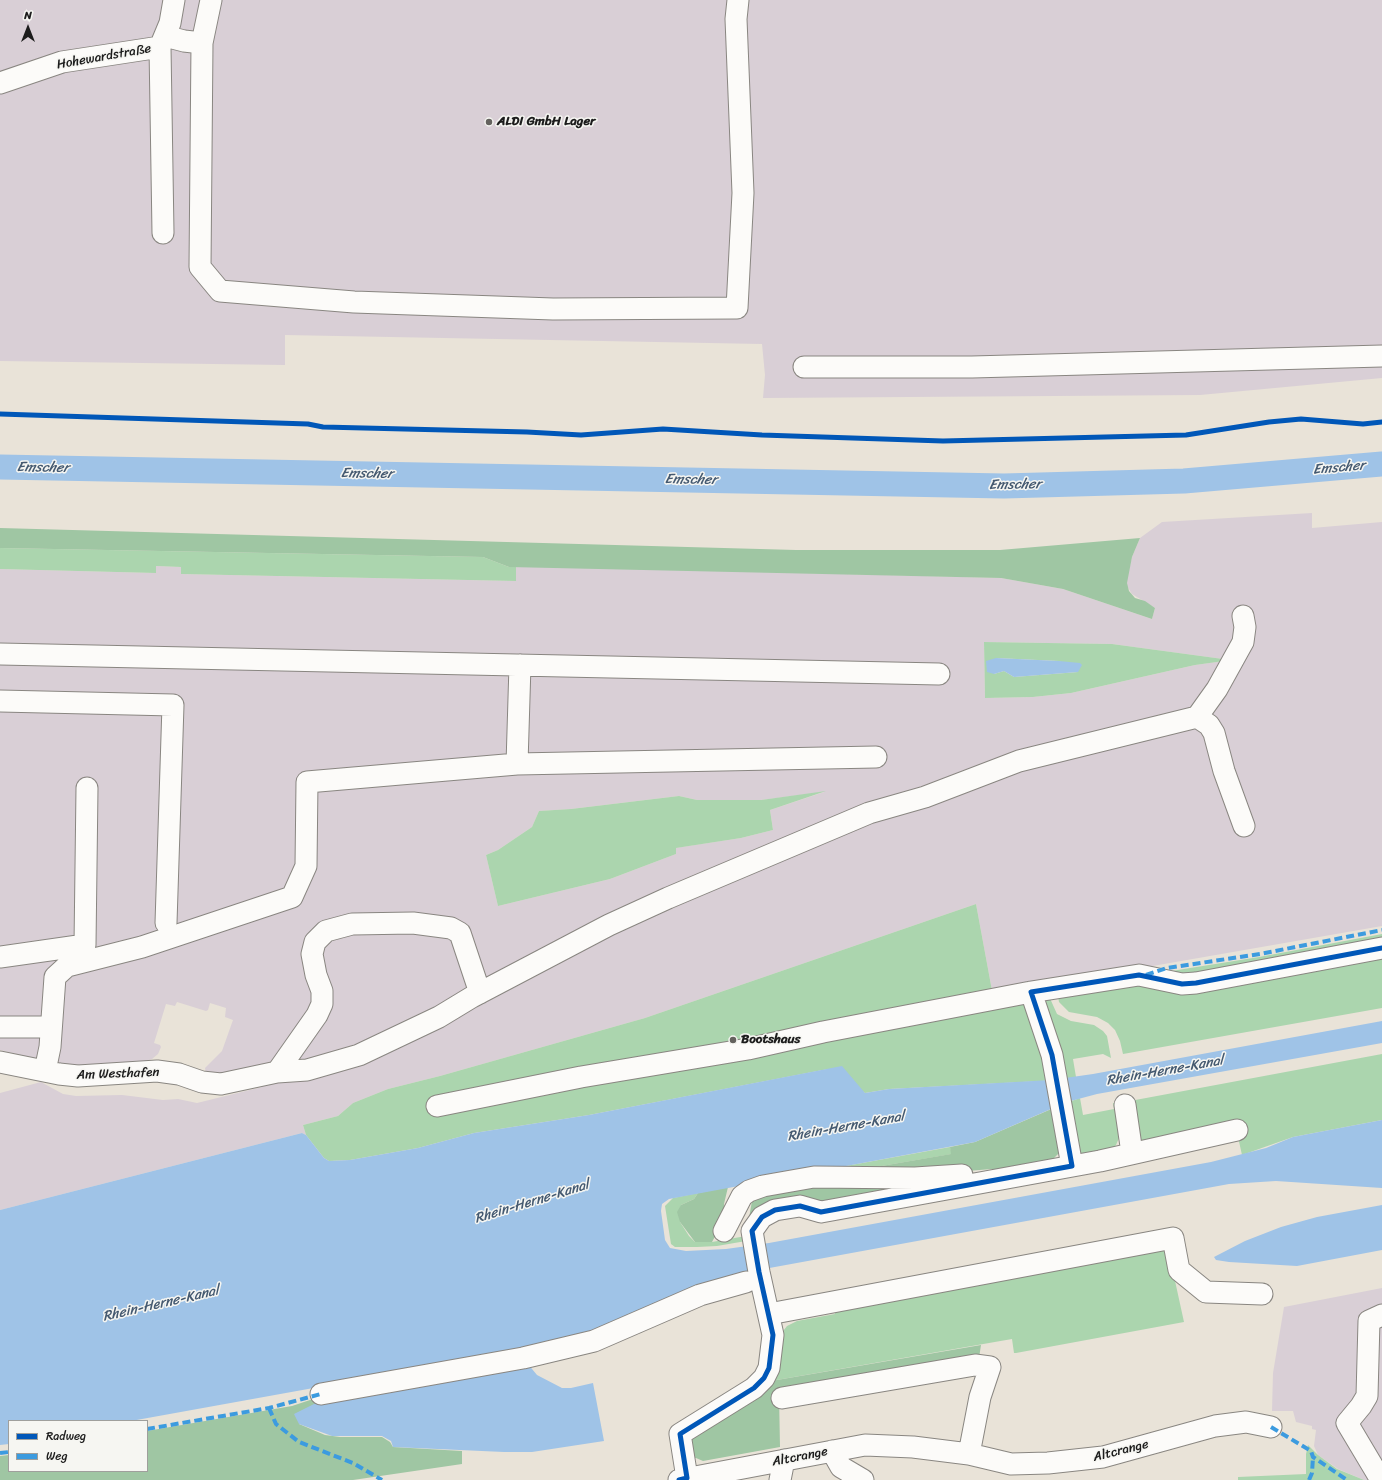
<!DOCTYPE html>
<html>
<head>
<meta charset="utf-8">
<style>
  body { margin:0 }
  #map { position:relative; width:1382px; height:1480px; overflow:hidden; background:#e9e3d8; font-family:Sriracha,sans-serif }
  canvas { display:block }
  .legend { position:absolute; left:8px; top:1420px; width:140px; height:52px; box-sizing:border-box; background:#f6f6f2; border:1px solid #9f9f9c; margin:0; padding:5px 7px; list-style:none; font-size:12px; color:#1c1c1c }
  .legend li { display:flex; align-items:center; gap:8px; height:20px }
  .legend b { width:20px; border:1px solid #9f9f9c }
  .north { position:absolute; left:8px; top:8px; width:40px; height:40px; -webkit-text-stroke:3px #f6f6f2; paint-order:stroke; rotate:0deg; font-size:11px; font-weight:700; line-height:16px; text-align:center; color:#1c1c1c }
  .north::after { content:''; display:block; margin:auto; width:14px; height:18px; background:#1c1c1c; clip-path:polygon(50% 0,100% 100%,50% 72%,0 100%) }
</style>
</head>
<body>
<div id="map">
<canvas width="1382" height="1480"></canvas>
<ul class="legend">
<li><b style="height:5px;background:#0057b8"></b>Radweg</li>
<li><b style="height:5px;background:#3c9bdf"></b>Weg</li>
</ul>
<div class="north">N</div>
</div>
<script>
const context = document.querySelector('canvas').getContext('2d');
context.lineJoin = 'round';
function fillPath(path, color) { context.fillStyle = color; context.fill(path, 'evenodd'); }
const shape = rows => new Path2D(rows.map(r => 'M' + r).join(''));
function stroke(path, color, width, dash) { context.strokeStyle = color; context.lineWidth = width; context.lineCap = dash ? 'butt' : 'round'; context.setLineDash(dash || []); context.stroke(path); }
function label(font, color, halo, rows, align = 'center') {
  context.font = font + ' Sriracha,sans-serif'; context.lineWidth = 3; context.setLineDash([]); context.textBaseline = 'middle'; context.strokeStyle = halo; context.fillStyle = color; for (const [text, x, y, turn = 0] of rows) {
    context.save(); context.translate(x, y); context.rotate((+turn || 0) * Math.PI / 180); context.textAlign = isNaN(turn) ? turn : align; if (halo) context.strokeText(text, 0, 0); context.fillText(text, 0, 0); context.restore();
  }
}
fillPath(shape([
  [0,0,1382,0,1382,378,1200,395,763,398,765,375,762,344,285,335,285,365,0,361],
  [1312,513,1312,528,1382,522,1382,926,1015,990,993,996,976,904,645,1018,440,1076,388,1089,353,1103,338,1116,303,1125,306,1135,302,1133,0,1210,0,1093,41,1082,63,1094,76,1096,122,1095,163,1100,178,1099,197,1103,262,1087,255,1068,207,1078,205,1068,222,1051,233,1020,225,1017,226,1008,210,1003,208,1010,206,1011,177,1002,175,1006,166,1004,154,1043,160,1045,161,1047,158,1054,152,1059,143,1062,89,1067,61,1065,0,1050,0,569,156,573,156,566,181,567,181,574,515,581,516,567,538,566,1001,578,1063,589,1152,619,1155,608,1132,594,1127,586,1127,578,1132,557,1140,538,1162,522],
  [984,642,1112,644,1223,659,1223,661,1195,665,1071,693,1033,697,985,698],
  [824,792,770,810,773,830,741,838,675,848,676,854,610,879,498,906,486,855,498,850,532,827,539,811,571,809,679,796,697,800,761,800],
  [1382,1288,1382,1480,1364,1480,1338,1469,1318,1455,1314,1446,1316,1430,1312,1429,1312,1426,1296,1422,1293,1411,1272,1411,1273,1373,1284,1307]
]), '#d9cfd6');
fillPath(shape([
  [0,548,483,557,509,567,516,567,516,581,181,574,181,567,156,566,156,573,0,569],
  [984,642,1112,644,1223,659,1224,661,1195,665,1071,693,1033,697,985,698],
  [996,658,1059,661,1078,672,1014,677,1004,671,994,674],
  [826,791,770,810,773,830,741,838,676,848,676,854,610,879,498,906,486,855,498,850,532,827,539,811,571,809,679,796,697,800,761,800],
  [976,904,993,996,1020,1000,1042,1006,1048,994,1057,1014,1071,1021,1094,1025,1103,1031,1107,1036,1111,1058,1103,1054,1073,1059,1076,1077,1061,1080,889,1089,865,1093,828,1069,589,1115,474,1133,418,1148,350,1160,329,1161,324,1158,306,1135,303,1125,338,1116,353,1103,388,1089,440,1076,645,1018],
  [1382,934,1382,944,1192,980,1159,973,1259,957],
  [1382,959,1382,1008,1123,1054,1120,1041,1115,1030,1108,1023,1097,1017,1069,1012,1059,1002,1057,991],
  [1382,1054,1382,1120,1293,1137,1242,1155,1236,1128,1146,1144,1139,1140,1130,1101],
  [1080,1098,1083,1115,1114,1109,1113,1103,1120,1102,1122,1131,1116,1145,1108,1154,1081,1156,1066,1103],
  [950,1147,952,1154,829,1175,802,1174],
  [698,1193,694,1199,681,1205,680,1222,689,1236,695,1242,712,1242,746,1236,746,1241,717,1246,697,1247,675,1247,671,1244,665,1206,673,1198],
  [1159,1248,1165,1252,1170,1258,1184,1322,1016,1353,1014,1353,1012,1339,771,1381,780,1335,787,1326,797,1321,835,1314,834,1310],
  [1308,1445,1318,1455,1337,1469,1364,1480,1236,1480,1238,1480,1238,1477,1306,1474,1306,1454]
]), '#abd5ae');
fillPath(shape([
  [0,528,796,550,1000,550,1140,538,1132,557,1127,583,1129,591,1135,598,1145,601,1155,608,1152,619,1063,589,1001,578,509,567,483,557,0,548],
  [1056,1107,1063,1144,1059,1153,1052,1160,1006,1171,992,1169,917,1175,829,1175,951,1154,950,1147,975,1142],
  [991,1176,748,1224,753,1195,765,1189],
  [728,1187,724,1204,725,1218,712,1242,695,1242,680,1222,677,1212,681,1205,694,1199,698,1193],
  [981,1345,979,1358,779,1394,780,1447,703,1461,696,1458,692,1458,689,1447,692,1435,771,1381],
  [322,1396,299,1424,325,1435,340,1437,382,1437,390,1442,393,1447,462,1451,462,1464,353,1480,0,1480,0,1456,9,1455,9,1471,147,1471,147,1431,292,1406]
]), '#9fc6a3');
fillPath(shape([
  [996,658,1059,661,1080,663,1082,665,1078,672,1014,677,1004,671,994,674,987,672,986,661],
  [1382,1021,1382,1043,1097,1094,1067,1102,975,1142,669,1199,662,1204,661,1211,665,1240,670,1248,686,1251,726,1249,769,1243,1211,1162,1266,1148,1293,1137,1382,1120,1382,1188,1276,1181,1229,1184,753,1271,734,1275,523,1358,537,1375,562,1388,571,1388,593,1383,604,1441,532,1452,504,1452,393,1447,391,1441,382,1436,332,1436,299,1424,294,1414,322,1400,319,1387,131,1421,9,1421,9,1444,0,1445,0,1210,302,1133,306,1135,324,1158,329,1161,350,1160,418,1148,474,1133,589,1115,842,1066,865,1093,889,1089,1051,1080,1093,1074],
  [1382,1205,1382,1250,1297,1266,1229,1262,1216,1260,1214,1257,1245,1241,1281,1227,1317,1217]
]), '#9fc3e7');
stroke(shape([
  [0,467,1004,486,1184,481,1382,464]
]), '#9fc3e7', 25);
const minor = shape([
  [211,0,202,43,200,267,220,291,354,302,553,309,737,308,743,193,736,19,738,0],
  [165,36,184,41,202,43],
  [160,47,163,233],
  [0,83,62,62,160,47,170,23,174,0],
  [804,367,972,367,1382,356],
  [0,654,939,674],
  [0,701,173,705,166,923],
  [1197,717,1209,725,1214,733,1224,771,1244,826],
  [517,764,520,665],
  [0,957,85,945,87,788],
  [1031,992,1052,1055,1072,1166],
  [0,1027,50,1027],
  [0,1062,59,1074,78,1076,157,1071,179,1074,202,1082,221,1084,277,1072,307,1070,359,1055,439,1017,472,997,609,925,668,898,869,813,925,797,1019,761,1197,717,1217,689,1243,642,1245,627,1243,616],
  [45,1071,50,1047,55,977,67,966,142,947,292,897,306,866,307,782,517,764,876,757],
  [277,1072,317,1015,322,1004,322,991,316,975,312,954,315,942,326,931,352,924,413,923,451,928,460,933,480,993],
  [1125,1105,1132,1153],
  [437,1106,581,1077,748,1049,823,1032,1031,992,1139,975,1182,984,1196,983,1382,948],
  [724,1231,742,1196,749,1191,763,1186,814,1177,915,1178,962,1175],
  [769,1314,1173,1238,1179,1270,1206,1292,1262,1294],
  [321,1394,523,1358,594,1341,700,1295,746,1282],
  [782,1398,975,1365,990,1367,980,1397,969,1454],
  [832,1451,841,1467,863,1480],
  [687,1478,680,1434,754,1388,764,1378,769,1368,773,1335,759,1272,752,1231,762,1217,775,1210,800,1206,821,1212,1100,1161,1237,1130],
  [679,1480,865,1445,913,1447,969,1454,1011,1464,1048,1463,1103,1457,1215,1426,1246,1422,1271,1427],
  [780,1480,784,1460],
  [1381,1480,1347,1423,1361,1406,1367,1396,1369,1321,1382,1315]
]);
stroke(minor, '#898681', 23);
stroke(minor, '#fcfbf9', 21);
stroke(shape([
  [1146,975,1167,968,1260,954,1382,930],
  [269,1408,276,1424,299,1442,353,1463,382,1480],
  [1271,1427,1311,1451,1313,1457,1347,1480],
  [147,1429,269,1408,321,1394],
  [0,1453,9,1452],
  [1309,1480,1312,1473,1313,1457]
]), '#3c9bdf', 4, [8, 4]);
stroke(shape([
  [0,414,308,424,323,427,527,432,581,435,663,429,762,435,943,441,1186,435,1269,422,1301,419,1363,424,1382,422],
  [679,1480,687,1478,680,1434,754,1388,764,1378,769,1368,773,1335,759,1272,752,1231,762,1217,775,1210,800,1206,821,1212,1072,1166,1052,1055,1031,992,1139,975,1182,984,1196,983,1382,948]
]), '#0057b8', 5);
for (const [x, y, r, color] of [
  [489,122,4,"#64625e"],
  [733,1040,4,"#64625e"]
]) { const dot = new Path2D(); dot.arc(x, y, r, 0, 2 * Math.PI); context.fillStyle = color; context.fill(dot); stroke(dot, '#f6f6f2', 1.5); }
label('13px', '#1c1c1c', '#f6f6f2', [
  ["Hohewardstraße",104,57,-10],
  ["Am Westhafen",118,1074,-2],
  ["Altcrange",1121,1451,-14],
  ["Altcrange",800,1457,-11]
]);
label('bold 13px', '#1c1c1c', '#f6f6f2', [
  ["ALDI GmbH Lager",497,122],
  ["Bootshaus",741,1040]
], 'left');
label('italic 14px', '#445970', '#f6f6f2', [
  ["Emscher",43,468,1],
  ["Emscher",1339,468,-5],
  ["Emscher",367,474,1],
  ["Emscher",691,480,1],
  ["Emscher",1015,485,-1],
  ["Rhein-Herne-Kanal",1165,1071,-10],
  ["Rhein-Herne-Kanal",846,1127,-10],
  ["Rhein-Herne-Kanal",532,1202,-17],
  ["Rhein-Herne-Kanal",161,1304,-13]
]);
</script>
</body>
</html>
